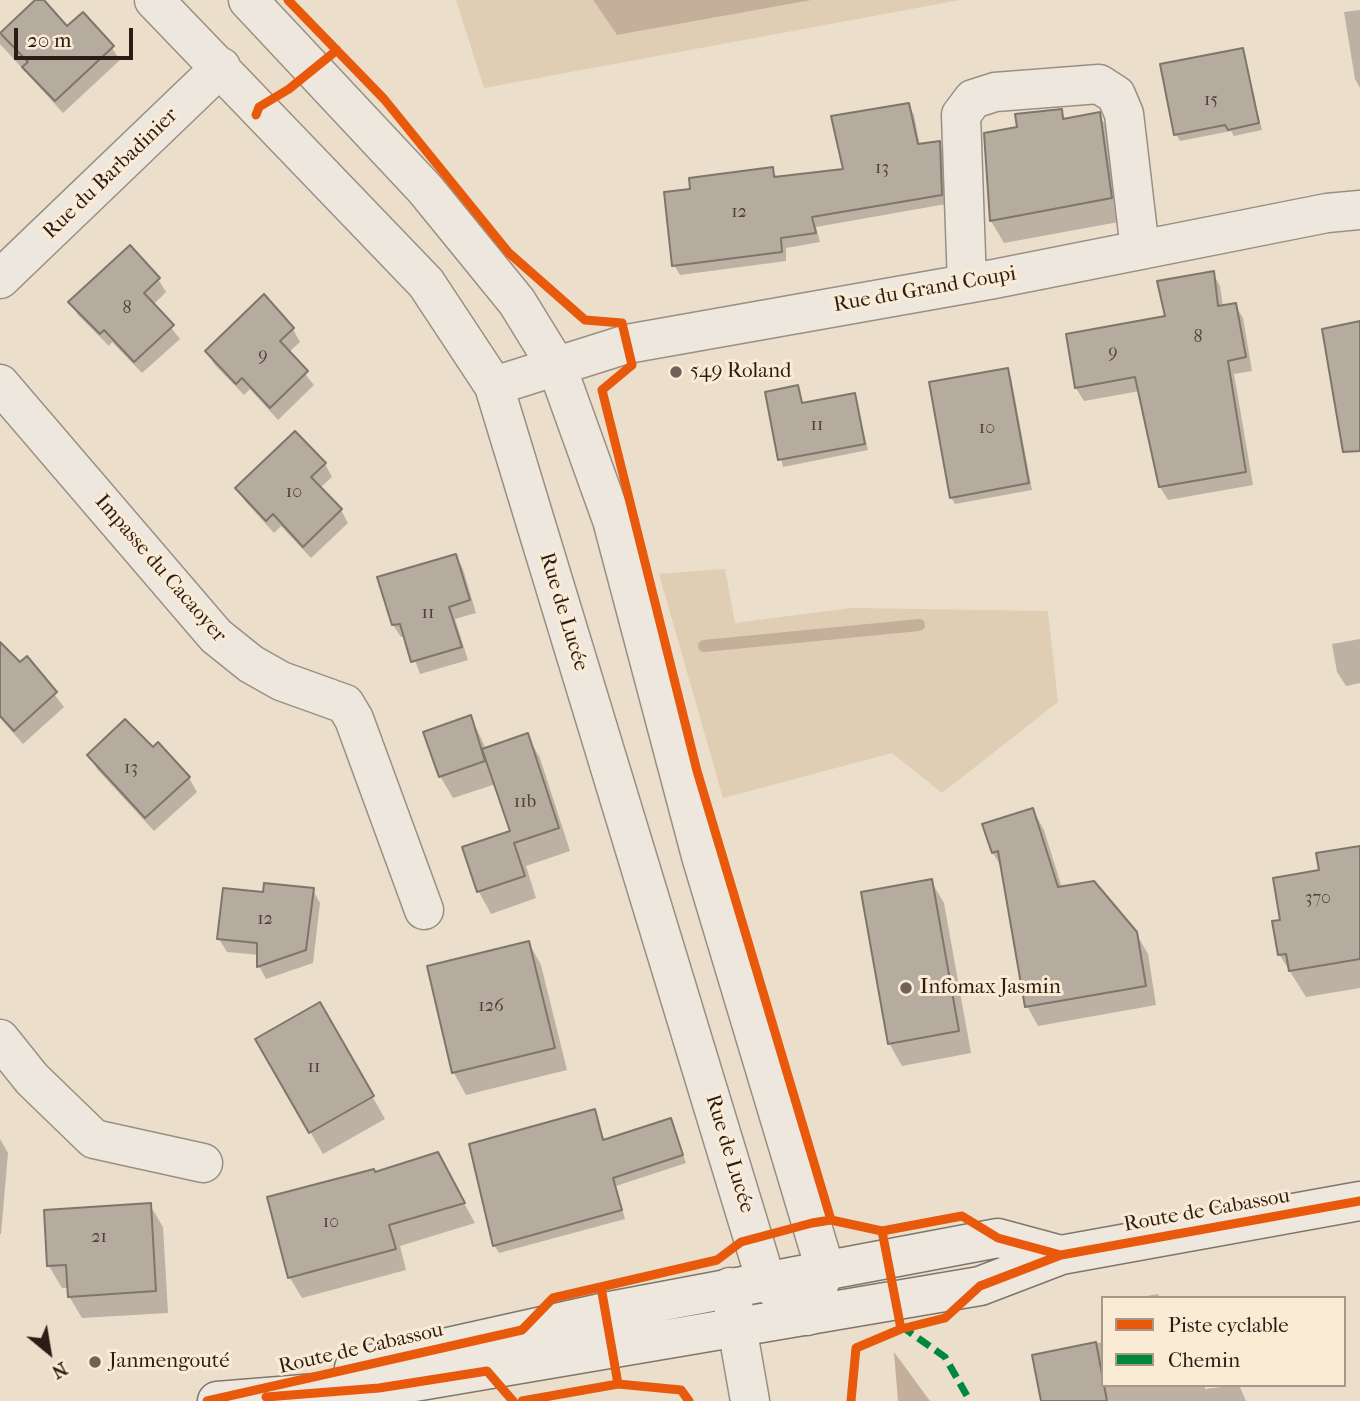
<!DOCTYPE html>
<html>
<head>
<meta charset="utf-8">
<style>
  body { margin:0 }
  #map { position:relative; width:1360px; height:1401px; overflow:hidden; background:#ebdecb; font-family:"IM FELL French Canon",serif }
  canvas { display:block }
  .legend { position:absolute; left:1101px; top:1296px; width:245px; height:91px; box-sizing:border-box; background:#faebd5; border:2px solid #a89889; margin:0; padding:9px 12px; list-style:none; font-size:21px; color:#2d1c16 }
  .legend li { display:flex; align-items:center; gap:14px; height:35px }
  .legend b { width:35px; border:2px solid #a89889 }
  .north { position:absolute; left:14px; top:1317px; width:70px; height:70px; -webkit-text-stroke:5px #faebd5; paint-order:stroke; rotate:150deg; font-size:19px; font-weight:700; line-height:28px; text-align:center; color:#2d1c16 }
  .north::after { content:''; display:block; margin:auto; width:24px; height:32px; background:#2d1c16; clip-path:polygon(50% 0,100% 100%,50% 72%,0 100%) }
  .scale { position:absolute; left:14px; top:28px; width:119px; height:32px; box-sizing:border-box; border:4px solid #2d1c16; border-top:0; padding-left:9px; font-size:21px; line-height:24px; white-space:nowrap; color:#2d1c16; -webkit-text-stroke:5px #faebd5; paint-order:stroke }
</style>
</head>
<body>
<div id="map">
<canvas width="1360" height="1401"></canvas>
<ul class="legend">
<li><b style="height:9px;background:#e8590c"></b>Piste cyclable</li>
<li><b style="height:9px;background:#00873e"></b>Chemin</li>
</ul>
<div class="north">N</div>
<div class="scale">20 m</div>
</div>
<script>
const context = document.querySelector('canvas').getContext('2d');
context.lineJoin = 'round';
function fillPath(path, color) { context.fillStyle = color; context.fill(path, 'evenodd'); }
const shape = rows => new Path2D(rows.map(r => 'M' + r).join(''));
function stroke(path, color, width, dash) { context.strokeStyle = color; context.lineWidth = width; context.lineCap = dash ? 'butt' : 'round'; context.setLineDash(dash || []); context.stroke(path); }
function label(font, color, halo, rows, align = 'center') {
  context.font = font + ' "IM FELL French Canon",serif'; context.lineWidth = 6; context.setLineDash([]); context.textBaseline = 'middle'; context.strokeStyle = halo; context.fillStyle = color; for (const [text, x, y, turn = 0] of rows) {
    context.save(); context.translate(x, y); context.rotate((+turn || 0) * Math.PI / 180); context.textAlign = isNaN(turn) ? turn : align; if (halo) context.strokeText(text, 0, 0); context.fillText(text, 0, 0); context.restore();
  }
}
fillPath(shape([
  [456,0,593,0,617,35,812,0,960,0,484,88],
  [725,569,735,623,851,608,1048,611,1058,702,942,793,892,753,723,798,659,574]
]), '#dfcdb4');
fillPath(shape([
  [593,0,812,0,617,35],
  [894,1352,930,1401,898,1401]
]), '#c4b09a');
fillPath(shape([
  [38,0,66,29,112,48,120,60,63,113,0,44,0,36],
  [1360,10,1360,88,1355,79,1344,12],
  [1242,50,1262,130,1234,136,1231,131,1180,141,1176,134],
  [908,105,914,115,920,146,939,142,944,152,946,204,816,227,820,242,786,248,786,261,680,275,674,265,692,190,772,169,778,179,845,170],
  [1061,111,1066,120,1099,114,1112,137,1124,221,1004,243,991,221,1019,129],
  [1213,273,1220,286,1223,307,1235,305,1243,318,1252,371,1234,374,1253,485,1168,500,1160,487,1140,391,1084,401,1076,388,1167,317],
  [158,279,166,292,153,305,180,339,142,373,112,342,109,346,78,315,70,303],
  [293,329,300,342,288,353,314,385,278,420,250,389,244,395,214,364,207,352],
  [1007,370,1011,377,1032,490,955,504,951,497],
  [797,387,803,404,855,395,868,450,783,467,767,393],
  [325,464,332,477,320,488,341,510,348,523,311,558,281,526,274,533,245,501,237,488],
  [456,556,463,569,476,613,455,619,468,660,420,674,406,636,401,637,393,625],
  [1360,639,1360,683,1346,686,1337,672,1332,644],
  [0,644,20,665,27,659,64,707,23,744,0,718],
  [471,717,486,749,527,735,540,758,570,851,526,866,536,898,491,914,479,892,464,848,512,832,496,784,453,798,440,776],
  [158,744,189,778,197,792,154,831,97,769,89,755,153,750],
  [1033,810,1044,830,1062,888,1136,933,1148,954,1156,1005,1038,1026,1027,1006,1003,870,993,853],
  [1360,847,1360,988,1306,997,1279,954,1282,922,1321,872],
  [931,881,944,903,971,1053,902,1066,889,1043],
  [313,890,320,903,313,963,266,979,259,966,259,955,227,952,219,939,265,894],
  [529,943,541,965,567,1070,466,1095,454,1073],
  [320,1004,385,1119,323,1154,257,1040],
  [594,1111,605,1141,670,1120,686,1163,616,1186,625,1219,499,1253,494,1245],
  [0,1139,8,1153,1,1234,0,1234],
  [375,1174,448,1174,475,1223,400,1246,406,1270,302,1298,290,1278,269,1199],
  [150,1205,163,1227,168,1313,82,1318,69,1296,69,1288,62,1288,49,1266],
  [1158,1294,1160,1298,1136,1298],
  [1103,1342,1103,1385,1205,1385,1205,1389,1239,1385,1246,1401,1043,1401,1034,1356]
]), '#0003');
stroke(shape([
  [704,646,919,625]
]), '#c4b09a', 12);
const building = shape([
  [35,0,44,0,67,26,83,12,114,46,55,101,22,67,28,62,0,33,35,0],
  [1243,48,1259,123,1228,130,1225,125,1174,135,1160,64,1243,48],
  [909,103,918,144,940,141,942,195,812,217,816,233,781,238,782,252,672,266,664,192,690,189,689,178,773,167,774,177,843,169,831,116,909,103],
  [1062,109,1063,119,1100,112,1112,198,990,221,984,133,1017,127,1015,114,1062,109],
  [130,245,160,278,144,293,174,325,134,362,104,330,100,334,68,302,130,245],
  [1214,271,1218,306,1236,303,1246,357,1228,361,1246,472,1159,487,1135,377,1075,388,1066,334,1165,316,1157,281,1214,271],
  [264,294,294,328,280,341,308,371,270,408,242,378,236,384,205,351,264,294],
  [1360,321,1360,451,1343,452,1322,329,1360,321],
  [1008,368,1029,483,950,498,929,382,1008,368],
  [798,385,802,403,855,393,865,444,778,460,765,392,798,385],
  [295,431,326,463,311,477,342,509,303,547,273,514,266,521,235,488,295,431],
  [456,554,470,600,449,607,462,647,411,662,400,624,392,625,377,577,456,554],
  [0,642,20,662,27,656,57,692,14,731,0,716,0,642],
  [471,715,485,761,439,777,423,732,471,715],
  [125,719,153,747,158,742,190,777,145,818,87,755,125,719],
  [528,733,559,828,514,843,525,876,477,892,462,847,510,831,482,749,528,733],
  [1033,808,1058,887,1094,881,1137,932,1146,986,1025,1007,998,851,992,853,982,824,1033,808],
  [1360,846,1360,959,1289,971,1286,954,1278,955,1272,921,1280,920,1273,878,1319,870,1316,853,1360,846],
  [932,879,959,1031,888,1044,861,892,932,879],
  [264,883,314,888,306,950,257,967,257,943,217,939,223,888,263,892,264,883],
  [529,941,555,1048,452,1073,427,966,529,941],
  [320,1002,374,1096,309,1133,255,1039,320,1002],
  [595,1109,603,1140,671,1118,683,1155,613,1178,622,1210,493,1246,469,1144,595,1109],
  [438,1152,465,1203,389,1225,396,1249,288,1278,267,1197,374,1169,375,1172,438,1152],
  [151,1203,156,1291,68,1297,66,1265,47,1266,44,1210,151,1203],
  [1096,1342,1107,1401,1041,1401,1032,1355,1096,1342]
]);
fillPath(building, '#b5ab9f');
stroke(building, '#7f766b', 2);
const street = shape([
  [154,0,426,283,494,386,766,1281,807,1316,825,1269,701,856,612,520,557,367,517,302,425,189,248,0],
  [0,279,221,67],
  [967,284,961,115,973,99,995,92,1099,84,1116,95,1124,114,1140,250],
  [0,384,216,636,251,664,281,681,345,704,354,719,424,910],
  [494,386,627,344,994,279,1327,213,1360,210],
  [0,1039,32,1079,94,1139,203,1163],
  [730,1287,750,1401]
]);
const secondary = shape([
  [354,1368,605,1312,998,1238,1061,1255],
  [217,1401,379,1388,980,1286,1061,1255,1360,1201]
]);
stroke(street, '#998f84', 41);
stroke(secondary, '#7f766b', 41);
stroke(street, '#eee7de', 38);
stroke(secondary, '#eee7de', 38);
stroke(shape([
  [901,1326,945,1357,970,1401]
]), '#00873e', 7, [14, 7]);
stroke(shape([
  [288,0,384,99,509,253,585,320,622,323,632,365,602,390,697,771,831,1220],
  [256,115,259,107,289,89,337,50],
  [882,1231,901,1329],
  [601,1287,618,1384],
  [266,1397,379,1388,487,1371,513,1401],
  [207,1401,522,1330,553,1298,717,1260,741,1242,812,1223,831,1220,882,1231,962,1216,998,1238,1061,1255],
  [522,1401,618,1384,681,1390,689,1401],
  [851,1401,856,1348,901,1329,945,1318,980,1286,1061,1255,1360,1201]
]), '#e8590c', 9);
for (const [x, y, r, color] of [
  [676,372,7,"#706055"],
  [906,988,7,"#706055"],
  [95,1362,7,"#706055"]
]) { const dot = new Path2D(); dot.arc(x, y, r, 0, 2 * Math.PI); context.fillStyle = color; context.fill(dot); stroke(dot, '#faebd5', 2.5); }
label('18px', '#4f4038', null, [
  ["15",1211,101],
  ["13",882,169],
  ["12",739,213],
  ["8",127,309],
  ["8",1198,338],
  ["9",1113,353],
  ["9",263,356],
  ["11",817,426],
  ["10",987,429],
  ["10",294,493],
  ["11",428,614],
  ["13",131,769],
  ["11b",525,803],
  ["370",1318,899],
  ["12",265,920],
  ["126",491,1007],
  ["11",314,1068],
  ["10",331,1223],
  ["21",99,1238]
]);
label('21px', '#2d1c16', '#faebd5', [
  ["Rue du Barbadinier",111,174,-44],
  ["Rue du Grand Coupi",925,290,-10],
  ["Impasse du Cacaoyer",160,569,49],
  ["Rue de Lucée",563,612,73],
  ["Rue de Lucée",729,1154,73],
  ["Route de Cabassou",1207,1211,-10],
  ["Route de Cabassou",361,1349,-13]
]);
label('21px', '#2d1c16', '#faebd5', [
  ["549 Roland",690,372],
  ["Infomax Jasmin",920,988],
  ["Janmengouté",109,1362]
], 'left');
</script>
</body>
</html>
